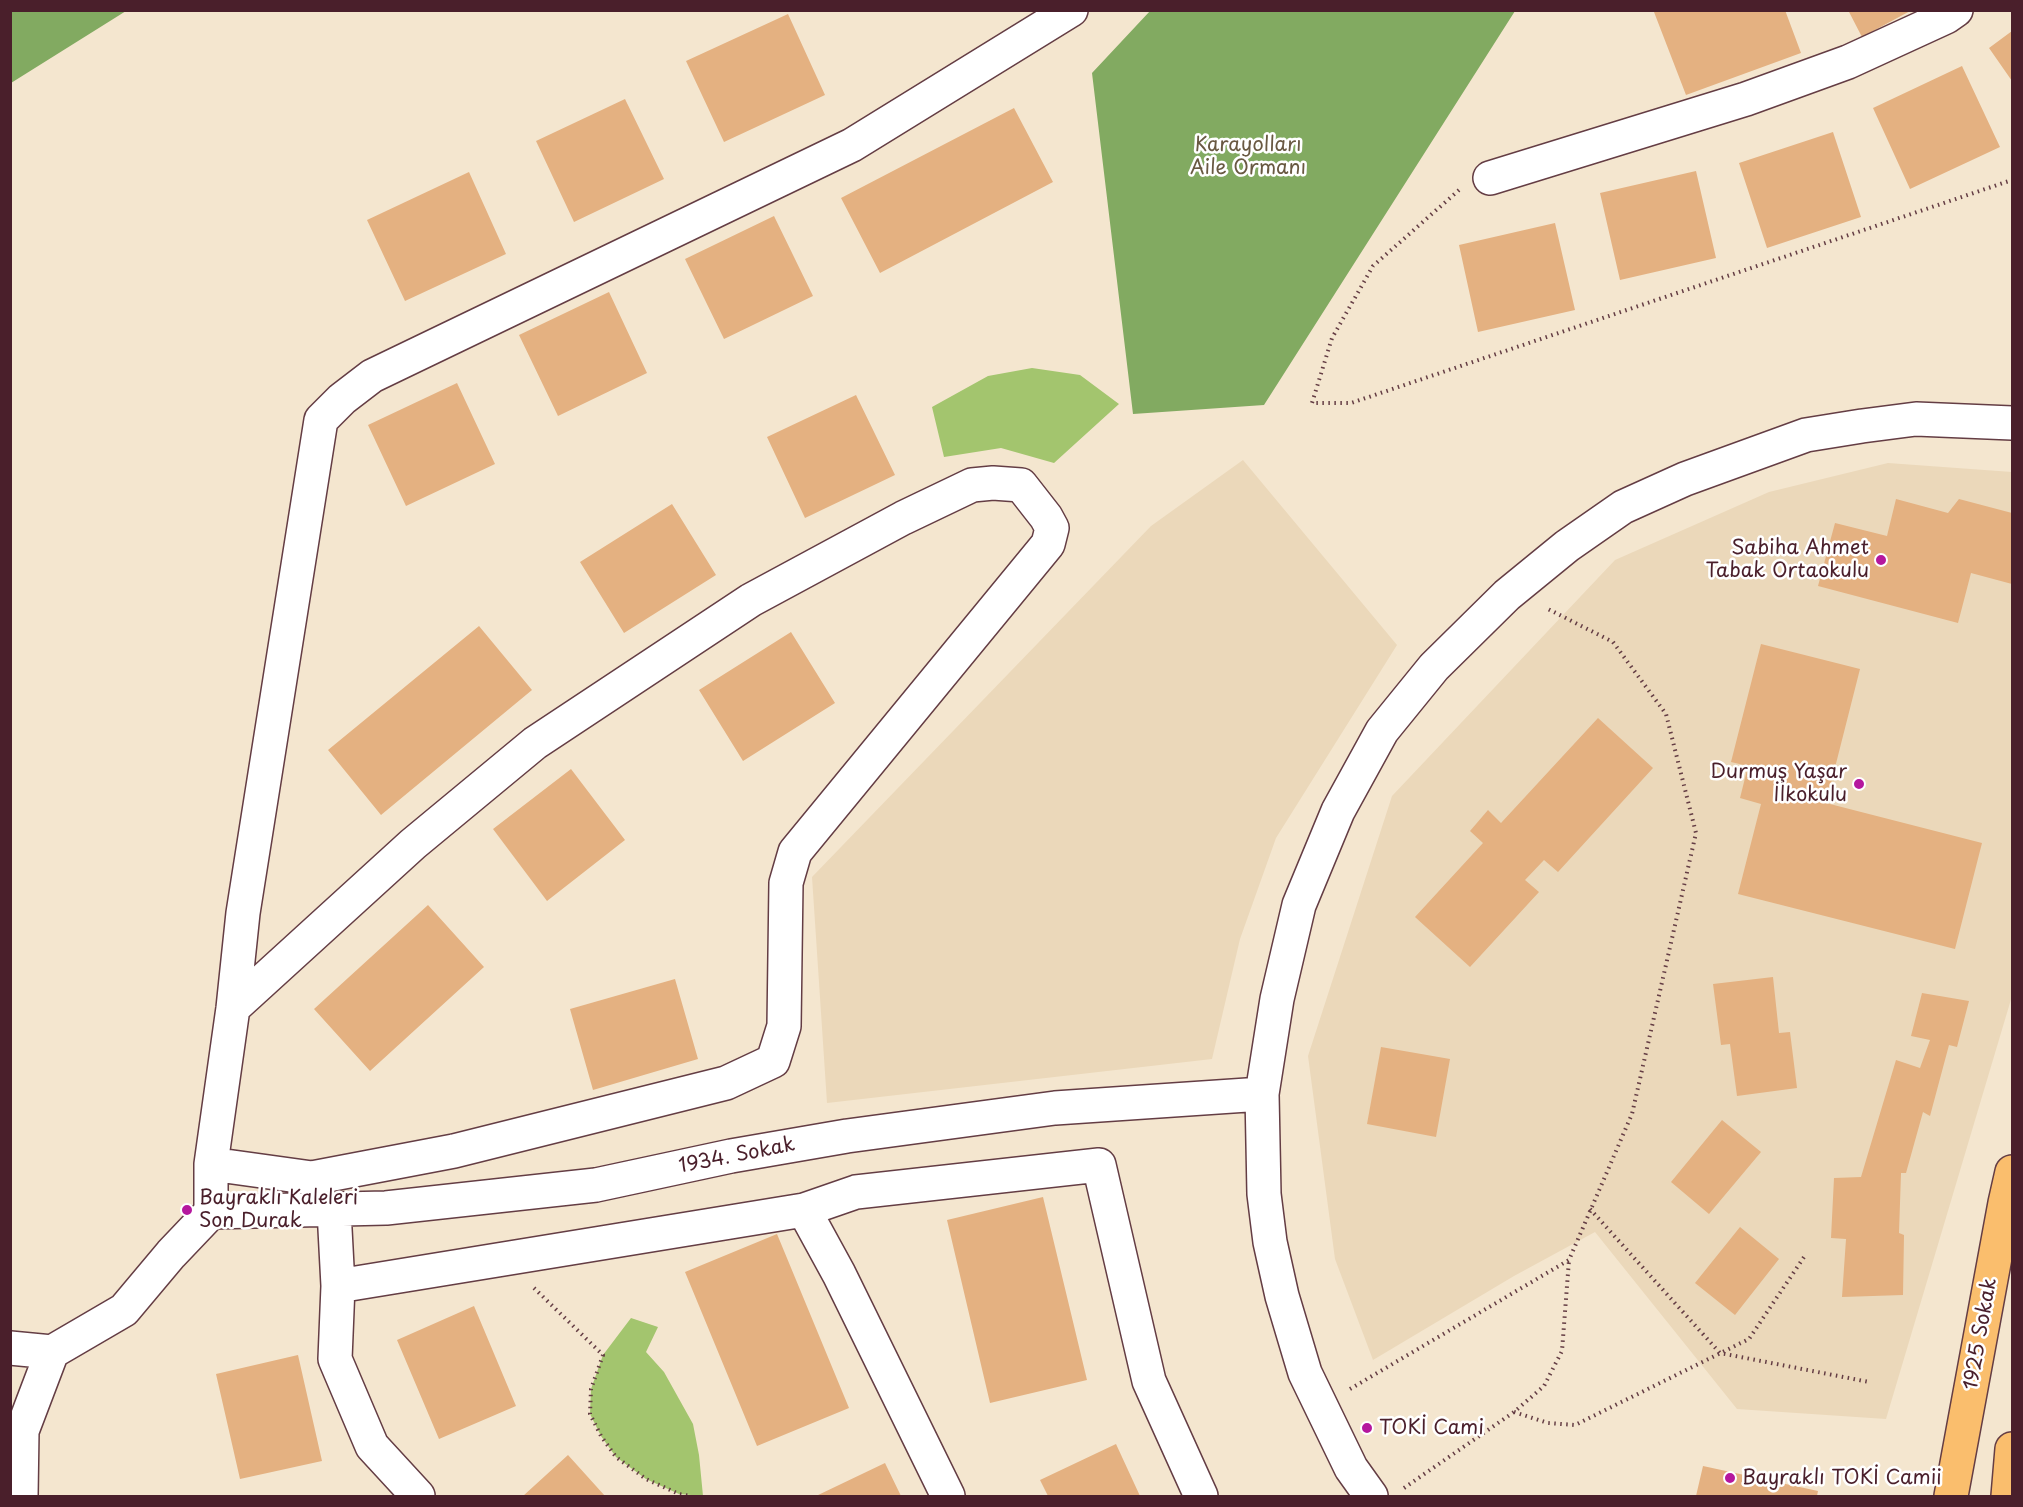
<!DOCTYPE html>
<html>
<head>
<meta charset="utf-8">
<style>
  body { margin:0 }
  #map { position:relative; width:2023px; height:1507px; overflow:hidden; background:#f4e6cf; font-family:"Playpen Sans",sans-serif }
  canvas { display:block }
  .frame { position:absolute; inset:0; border:12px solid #4a1f2b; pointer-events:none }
</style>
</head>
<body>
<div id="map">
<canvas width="2023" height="1507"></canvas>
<div class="frame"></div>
</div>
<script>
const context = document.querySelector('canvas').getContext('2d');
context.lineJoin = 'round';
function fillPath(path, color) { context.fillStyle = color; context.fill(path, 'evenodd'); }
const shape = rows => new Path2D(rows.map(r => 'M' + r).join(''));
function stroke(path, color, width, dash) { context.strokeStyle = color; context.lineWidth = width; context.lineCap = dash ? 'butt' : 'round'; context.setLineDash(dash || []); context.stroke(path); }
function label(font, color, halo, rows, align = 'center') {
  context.font = font + ' "Playpen Sans",sans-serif'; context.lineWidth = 5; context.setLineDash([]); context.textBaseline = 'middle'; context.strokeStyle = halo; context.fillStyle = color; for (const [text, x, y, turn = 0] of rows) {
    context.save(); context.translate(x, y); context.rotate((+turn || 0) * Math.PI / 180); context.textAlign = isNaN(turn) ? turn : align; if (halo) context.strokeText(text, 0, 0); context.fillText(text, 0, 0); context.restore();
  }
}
fillPath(shape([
  [1243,460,1397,645,1276,838,1240,939,1212,1059,827,1103,812,877,1151,526],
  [1888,463,2012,472,2012,996,1886,1419,1737,1409,1595,1232,1514,1276,1373,1360,1335,1259,1308,1056,1392,796,1615,560,1769,492]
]), '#ebd8ba');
fillPath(shape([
  [1032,368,1080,375,1119,404,1054,463,1001,448,944,457,932,407,988,376],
  [631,1318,658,1327,646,1352,664,1372,693,1424,699,1455,703,1496,679,1494,646,1479,616,1457,601,1436,590,1414,591,1389,603,1355]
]), '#a3c56e');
fillPath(shape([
  [11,10,126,10,126,11,11,83],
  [1150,11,1515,11,1264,405,1133,414,1092,73]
]), '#82aa61');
fillPath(shape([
  [1658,10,1785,10,1801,53,1686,95,1654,12],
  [1848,10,1912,10,1862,37],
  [788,14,825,95,724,142,686,61],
  [2012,31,2012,81,1989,48],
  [1962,66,2000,147,1910,189,1873,108],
  [625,99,664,179,574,222,536,141],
  [1014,108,1053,182,880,273,841,198],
  [1833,132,1861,217,1767,248,1739,163],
  [1696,171,1716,258,1620,280,1600,193],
  [469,172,506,254,405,301,367,220],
  [774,216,813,296,724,339,685,259],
  [1555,223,1575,310,1478,332,1459,245],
  [609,292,647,373,558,416,519,335],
  [457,383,495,464,406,506,368,425],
  [856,395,895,475,805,518,767,437],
  [1896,499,1948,513,1959,499,2012,513,2012,584,1971,573,1958,623,1818,586,1835,523,1887,536],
  [672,504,716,575,624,633,580,562],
  [479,626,532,690,381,815,328,750],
  [791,632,835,703,743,761,699,690],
  [1761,644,1860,669,1826,803,1982,843,1955,949,1738,894,1761,804,1740,798,1748,766,1731,762],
  [1598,718,1653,768,1558,872,1544,860,1525,880,1539,892,1470,967,1415,917,1483,843,1470,831,1488,810,1501,823],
  [571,769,625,840,547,901,493,829],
  [428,905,484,967,370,1071,314,1009],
  [1773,977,1779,1033,1790,1032,1797,1088,1737,1096,1730,1044,1721,1045,1713,984],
  [675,979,698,1059,593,1090,570,1009],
  [1922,993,1969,1001,1957,1047,1949,1045,1930,1116,1923,1112,1906,1173,1901,1173,1899,1233,1904,1235,1903,1295,1842,1297,1846,1239,1831,1238,1834,1178,1861,1177,1896,1060,1920,1068,1930,1040,1911,1036],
  [1381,1047,1450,1059,1436,1137,1367,1124],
  [1722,1120,1761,1152,1709,1214,1671,1182],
  [1043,1197,1087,1380,990,1403,947,1220],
  [1740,1227,1779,1259,1735,1315,1695,1283],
  [777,1234,849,1408,757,1446,685,1272],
  [474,1306,516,1406,439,1439,397,1340],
  [298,1355,322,1461,240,1479,216,1374],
  [1116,1444,1140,1496,1048,1496,1040,1480],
  [568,1455,605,1496,523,1496],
  [885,1463,901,1496,816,1496],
  [1703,1466,1818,1491,1817,1496,1696,1496]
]), '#e4b181');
const minor = shape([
  [1490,178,1746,99,1848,62,1946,17,1956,10],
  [211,1164,312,1178,454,1151,726,1083,773,1061,784,1026,786,883,795,852,1048,544,1052,528,1046,517,1021,485,993,483,972,485,903,518,751,600,535,743,413,844,233,1008],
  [334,1210,338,1286,335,1359,372,1446,418,1496],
  [804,1210,856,1192,1099,1165,1149,1381,1201,1496],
  [211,1212,211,1164,233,1008,243,913,321,420,342,399,372,376,852,145,1071,10],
  [211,1212,386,1208,596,1185,731,1156,847,1136,1055,1108,1262,1094],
  [338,1286,804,1210,839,1274,948,1496],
  [10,1348,52,1352,124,1310,171,1254,211,1212],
  [21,1496,22,1431,52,1352],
  [1371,1496,1351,1468,1305,1373,1282,1296,1270,1242,1264,1194,1262,1094,1277,999,1299,905,1338,811,1382,731,1434,667,1507,595,1567,546,1623,507,1685,479,1806,435,1862,426,1916,419,2012,423]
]);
const major = shape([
  [1951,1496,2005,1203,2012,1172],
  [2008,1496,2012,1449]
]);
stroke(minor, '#643d44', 36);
stroke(major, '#643d44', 36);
stroke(shape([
  [1459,190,1373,266,1332,338,1312,403,1351,403,2012,180],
  [1590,1209,1720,1353,1869,1382],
  [534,1288,603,1355,591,1389,590,1414,601,1436,616,1457,646,1479,679,1494,691,1496],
  [1350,1389,1569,1260,1632,1114,1696,833,1666,714,1613,642,1546,608],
  [1514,1412,1548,1423,1575,1425,1749,1339,1806,1254],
  [1404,1488,1514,1412,1544,1386,1562,1351,1569,1260]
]), '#643d44', 4, [1.5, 4.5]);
stroke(minor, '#fff', 33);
stroke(major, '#fabe6d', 33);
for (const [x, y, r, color] of [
  [1881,560,6,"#b5179e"],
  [1859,784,6,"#b5179e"],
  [187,1210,6,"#b5179e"],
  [1367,1428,6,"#b5179e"],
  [1730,1478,6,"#b5179e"]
]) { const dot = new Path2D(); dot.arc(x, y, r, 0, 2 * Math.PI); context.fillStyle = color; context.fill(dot); stroke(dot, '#fff', 2); }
label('20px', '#695942', '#fff', [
  ["Karayolları",1248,145],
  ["Aile Ormanı",1248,168]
]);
label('20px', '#4a1f2b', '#fff', [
  ["Sabiha Ahmet",1869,548,"right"],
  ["Tabak Ortaokulu",1869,571,"right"],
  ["Durmuş Yaşar",1847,772,"right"],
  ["İlkokulu",1847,795,"right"],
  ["Bayraklı Kaleleri",199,1198],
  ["Son Durak",199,1221],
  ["TOKİ Cami",1379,1428],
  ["Bayraklı TOKİ Camii",1742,1478]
], 'left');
label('20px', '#4a1f2b', '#fff', [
  ["1934. Sokak",737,1156,-11],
  ["1925 Sokak",1981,1334,-80]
]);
</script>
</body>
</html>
